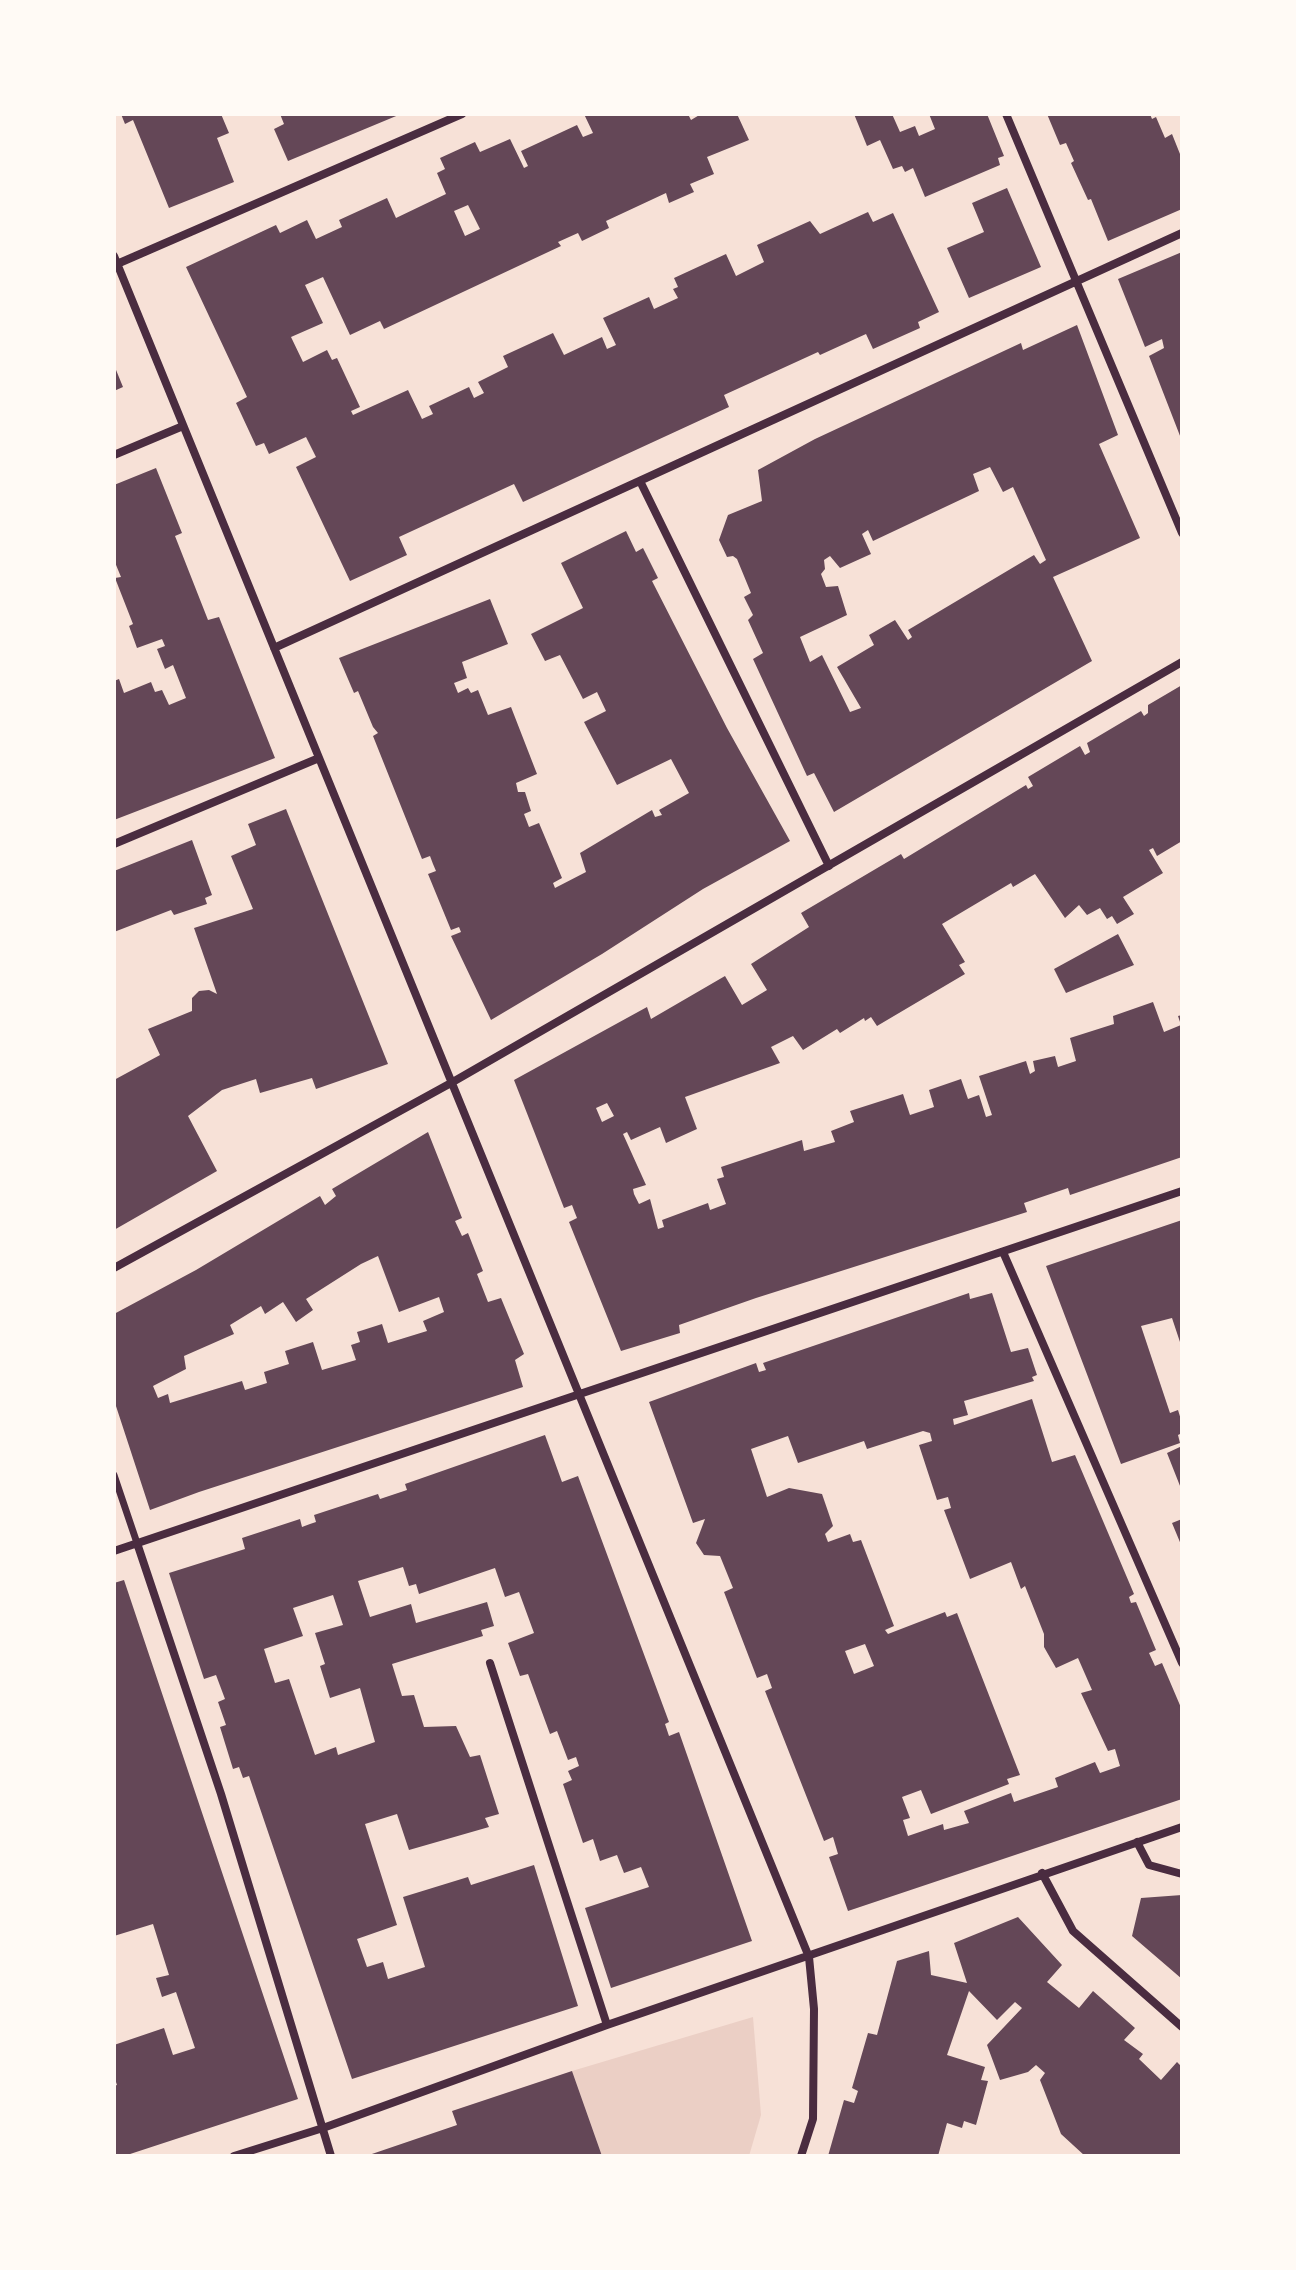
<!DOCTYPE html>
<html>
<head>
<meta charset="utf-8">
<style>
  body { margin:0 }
  #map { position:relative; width:1296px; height:2270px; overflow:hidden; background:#f7e1d7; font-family:"DM Sans",sans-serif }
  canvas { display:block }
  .frame { position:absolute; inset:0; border:116px solid #fffaf5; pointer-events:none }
</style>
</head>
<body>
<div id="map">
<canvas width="1296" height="2270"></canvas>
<div class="frame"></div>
</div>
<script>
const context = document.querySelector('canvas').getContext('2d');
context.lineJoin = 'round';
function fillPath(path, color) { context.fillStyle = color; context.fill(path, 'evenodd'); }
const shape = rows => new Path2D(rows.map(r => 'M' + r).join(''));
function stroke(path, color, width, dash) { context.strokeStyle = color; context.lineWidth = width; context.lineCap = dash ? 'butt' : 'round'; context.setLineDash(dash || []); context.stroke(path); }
fillPath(shape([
  [753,2017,761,2115,749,2156,602,2156,572,2071]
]), '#ebcfc5');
fillPath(shape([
  [121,114,221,114,229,133,217,138,234,182,169,208,133,120,125,124],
  [280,114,401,114,288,161,274,129,284,124],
  [584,114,688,114,691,120,701,114,737,114,749,140,707,157,714,174,690,184,694,192,669,203,666,193,606,221,609,228,582,241,578,233,558,242,561,246,384,329,380,321,350,335,323,277,305,285,323,323,291,337,303,362,327,350,332,360,337,358,360,407,351,411,353,415,408,390,422,419,433,414,429,406,469,387,474,398,484,393,478,382,508,367,503,356,553,333,564,355,602,337,607,349,616,345,603,318,649,297,654,309,678,298,673,289,678,287,674,278,726,254,736,276,764,262,757,245,810,221,820,234,868,212,873,222,893,213,939,312,918,322,920,328,873,349,866,334,820,355,818,352,724,395,729,407,523,502,514,484,399,537,407,555,350,581,296,467,316,457,306,437,269,454,264,443,256,446,236,403,247,397,186,267,276,225,280,233,307,220,316,239,342,227,339,220,387,198,396,218,446,194,437,173,445,169,440,158,475,142,480,152,510,139,524,168,528,166,521,151,577,125,583,137,593,133],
  [468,205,480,229,465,236,454,211],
  [854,114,892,114,900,132,915,126,919,136,935,129,929,114,987,114,1004,156,998,158,1000,165,925,197,913,168,905,172,902,166,893,169,880,140,867,146],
  [1047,114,1150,114,1152,119,1156,117,1165,138,1172,134,1182,159,1182,209,1108,241,1091,199,1088,200,1071,163,1074,161,1066,143,1060,145],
  [1007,188,1041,267,969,298,947,248,984,232,972,203],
  [1182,252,1182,441,1149,356,1164,348,1162,339,1145,347,1118,279],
  [1077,325,1118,435,1099,444,1140,538,1053,577,1092,661,834,812,814,773,807,776,753,659,763,653,748,620,753,615,744,597,751,593,737,559,733,556,727,557,719,540,728,515,762,501,758,470,815,439,1021,343,1023,350],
  [990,467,1003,492,1013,487,1046,560,1040,564,1034,555,908,630,912,637,908,640,895,620,869,635,874,645,837,667,861,708,850,712,822,655,810,662,800,637,847,615,838,586,826,587,821,574,825,569,824,560,830,556,840,568,871,554,862,534,868,530,873,541,979,491,973,474],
  [114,365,123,387,114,391],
  [156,468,182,533,175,536,208,620,219,617,275,758,114,820,114,681,119,679,124,693,151,682,155,692,162,690,169,705,186,698,173,665,165,669,157,649,165,646,162,639,137,648,129,626,133,624,115,578,121,577,114,560,114,485],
  [626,531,636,552,643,548,658,578,652,581,727,728,790,841,703,889,602,954,491,1020,451,936,461,932,459,927,451,930,428,874,436,871,433,864,430,856,422,859,373,736,378,733,373,727,358,691,354,693,339,658,490,599,508,644,462,662,467,678,454,683,458,693,468,688,471,693,478,690,488,715,511,707,537,774,516,783,518,792,525,792,531,811,524,814,529,827,539,823,562,878,553,883,555,888,586,872,580,853,652,810,655,817,662,815,659,810,689,793,671,759,617,785,584,722,606,711,597,692,583,699,560,655,545,661,531,634,583,608,561,563],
  [1182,685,1182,841,1157,856,1153,848,1149,850,1163,873,1123,897,1134,914,1117,924,1112,916,1107,919,1100,908,1087,915,1079,905,1065,918,1035,874,1013,887,1011,883,942,924,965,962,959,965,965,974,877,1026,871,1017,865,1021,864,1018,840,1033,837,1029,803,1050,793,1036,771,1047,780,1063,685,1097,697,1129,666,1143,660,1127,631,1140,627,1132,623,1134,646,1185,633,1189,634,1194,639,1204,650,1199,658,1229,664,1227,662,1220,708,1203,710,1210,726,1204,717,1179,724,1177,721,1167,802,1140,804,1151,835,1142,831,1131,854,1122,850,1111,903,1094,910,1115,934,1107,929,1090,961,1079,968,1099,979,1095,986,1117,992,1115,979,1076,1026,1061,1030,1074,1035,1071,1033,1061,1055,1056,1058,1067,1076,1061,1070,1038,1114,1024,1113,1016,1153,1002,1164,1032,1181,1025,1178,1016,1182,1015,1182,1157,1070,1195,1068,1188,1024,1203,1027,1212,756,1298,679,1325,680,1333,621,1351,569,1222,577,1218,575,1213,572,1205,564,1208,514,1080,647,1007,651,1019,725,976,742,1005,767,990,751,964,809,927,801,913,901,854,904,859,1026,785,1028,789,1033,786,1028,777,1080,746,1085,755,1090,752,1087,743,1141,711,1144,716,1148,713,1148,705],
  [607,1103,614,1116,602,1122,596,1108],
  [286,809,388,1064,316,1089,312,1078,260,1093,256,1079,222,1090,188,1116,217,1171,114,1230,114,1080,160,1055,148,1029,192,1011,192,998,199,991,209,990,217,994,194,928,253,909,231,856,256,845,248,824],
  [192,840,212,895,205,898,207,904,174,915,171,910,114,932,114,871],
  [1118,934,1134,965,1066,993,1054,969],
  [428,1132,462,1218,455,1221,462,1236,468,1233,483,1271,477,1274,488,1302,501,1298,524,1354,515,1360,523,1387,199,1492,150,1510,114,1400,114,1314,196,1270,320,1196,325,1205,336,1196,332,1189],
  [378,1256,399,1312,439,1297,444,1312,423,1321,427,1331,388,1343,382,1324,357,1332,360,1342,351,1345,356,1360,322,1370,313,1342,285,1351,289,1364,264,1372,267,1383,245,1390,242,1381,170,1403,168,1394,158,1398,153,1386,186,1369,184,1356,234,1334,230,1325,261,1306,265,1314,283,1302,296,1322,313,1310,306,1299,361,1264],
  [1182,1220,1182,1348,1172,1318,1141,1326,1170,1413,1178,1410,1182,1423,1182,1433,1178,1435,1180,1443,1121,1464,1046,1266],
  [969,1293,970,1299,992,1293,1011,1352,1028,1348,1037,1375,1032,1377,1034,1381,964,1401,968,1415,953,1419,954,1425,1032,1399,1052,1462,1075,1455,1134,1594,1129,1597,1131,1603,1136,1602,1156,1650,1149,1653,1155,1666,1162,1663,1182,1710,1182,1799,848,1911,829,1857,838,1854,833,1837,824,1841,765,1691,772,1688,767,1674,757,1678,724,1592,733,1588,720,1556,704,1555,696,1543,705,1519,693,1523,649,1402,756,1363,759,1372,766,1370,763,1363],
  [923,1431,930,1433,932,1441,919,1445,937,1500,948,1497,951,1508,944,1510,970,1579,1011,1562,1021,1589,1025,1586,1044,1634,1044,1647,1056,1668,1078,1658,1092,1690,1081,1693,1108,1751,1115,1749,1120,1766,1100,1773,1095,1762,1055,1778,1058,1787,1014,1802,1011,1793,964,1811,969,1823,944,1830,943,1824,908,1836,903,1820,910,1818,902,1797,921,1790,931,1814,1009,1784,1007,1779,1020,1775,957,1613,947,1617,945,1612,888,1634,885,1630,894,1626,861,1540,853,1542,850,1534,828,1542,825,1534,833,1526,822,1494,789,1488,767,1497,751,1449,788,1436,798,1463,864,1441,867,1449],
  [865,1644,874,1666,854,1674,845,1651],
  [545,1435,562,1482,578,1476,669,1722,665,1724,669,1736,679,1732,752,1941,611,1988,585,1908,649,1887,641,1867,624,1873,617,1855,600,1861,593,1839,583,1843,563,1784,572,1780,568,1771,579,1766,576,1757,568,1760,557,1731,550,1734,528,1674,520,1676,508,1643,534,1633,519,1592,505,1597,495,1568,419,1594,416,1584,409,1586,403,1567,358,1581,370,1617,411,1604,416,1623,487,1602,494,1626,481,1630,483,1636,392,1664,402,1696,414,1695,424,1727,456,1726,470,1757,480,1755,499,1814,485,1818,489,1827,409,1850,397,1814,365,1824,397,1925,357,1939,367,1967,383,1962,388,1979,425,1967,403,1897,468,1877,471,1885,534,1865,578,2006,352,2079,249,1776,243,1778,239,1767,233,1769,220,1727,226,1725,218,1702,225,1699,216,1675,204,1679,169,1573,245,1549,242,1538,300,1519,302,1527,310,1524,316,1522,314,1515,378,1494,380,1499,407,1490,405,1484],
  [333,1595,343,1625,315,1633,325,1664,320,1666,330,1698,360,1688,375,1742,338,1755,336,1747,315,1755,289,1679,275,1683,264,1649,303,1636,293,1608],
  [1182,1446,1182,1491,1167,1453],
  [1182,1519,1182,1547,1172,1523],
  [124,1580,298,2099,124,2156,114,2156,114,2086,117,2085,114,2076,114,2045,164,2028,173,2055,195,2048,176,1992,162,1997,156,1978,169,1975,153,1924,114,1936,114,1583],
  [1182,1895,1182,1979,1132,1936,1141,1898],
  [1018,1917,1062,1965,1047,1982,1079,2008,1093,1991,1135,2028,1124,2040,1143,2054,1139,2059,1161,2080,1177,2062,1182,2067,1182,2156,1085,2156,1061,2134,1040,2080,1045,2073,1036,2065,1028,2072,1000,2080,987,2045,1022,2008,1015,2002,997,2020,969,1991,947,2055,985,2067,981,2080,988,2081,976,2125,964,2121,962,2128,947,2123,938,2156,828,2156,844,2100,854,2103,858,2091,852,2088,868,2033,877,2035,897,1961,929,1951,931,1975,967,1983,954,1943],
  [572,2071,602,2156,366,2156,457,2125,452,2111]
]), '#644757');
stroke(shape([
  [114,1475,137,1543]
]), '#4a2c40', 7);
stroke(shape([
  [1006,114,1182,533],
  [114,256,809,1957,814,2009,813,2119,801,2156],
  [117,264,462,114],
  [114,455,183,426],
  [640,481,829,866],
  [274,648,1182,233],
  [114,844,319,758],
  [1003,1252,1182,1663],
  [114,1268,451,1083,1182,662],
  [137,1543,221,1794,331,2156],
  [114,1551,1182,1191],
  [490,1663,607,2025],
  [1137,1842,1149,1865,1182,1874],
  [1042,1873,1073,1931,1182,2027],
  [234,2156,323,2128,607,2025,1182,1827]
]), '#4a2c40', 8);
</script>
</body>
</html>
